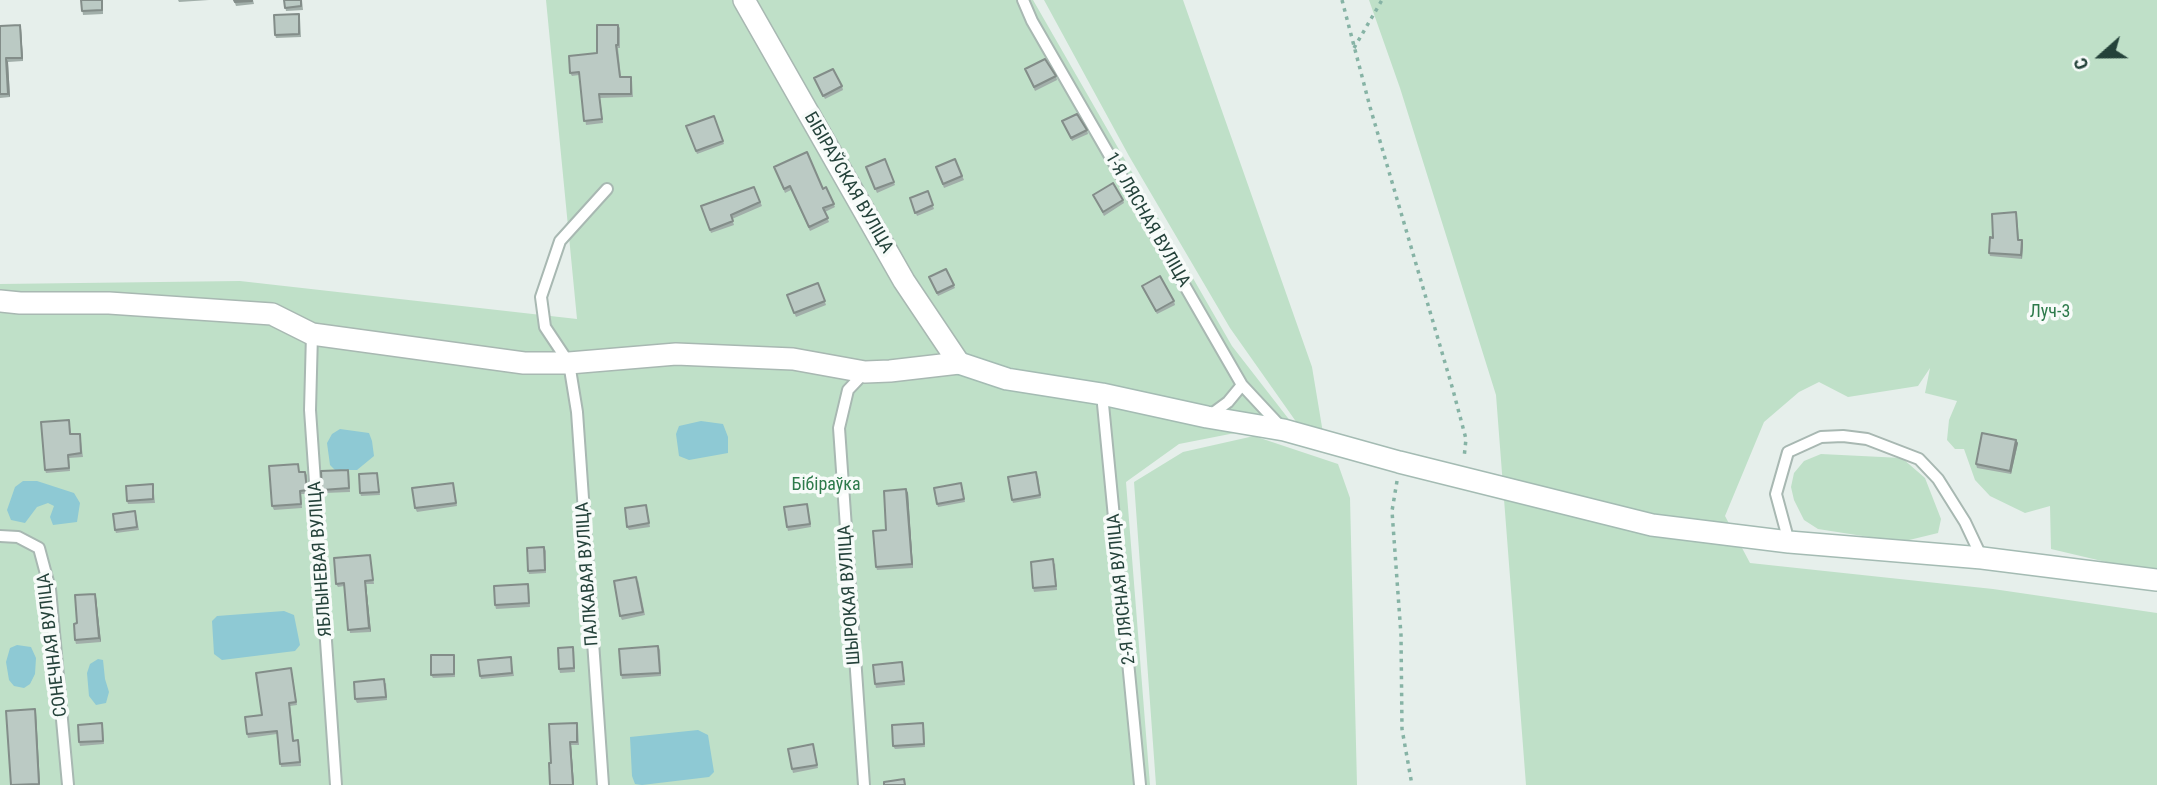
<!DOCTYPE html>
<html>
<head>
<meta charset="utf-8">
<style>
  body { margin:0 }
  #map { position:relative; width:2157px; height:785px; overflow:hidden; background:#e6efeb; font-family:"Roboto Condensed",sans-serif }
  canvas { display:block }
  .north { position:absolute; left:2066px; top:21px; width:70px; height:70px; -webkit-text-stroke:5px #f7fbf9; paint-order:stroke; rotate:249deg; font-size:19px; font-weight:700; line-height:28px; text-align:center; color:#24423a }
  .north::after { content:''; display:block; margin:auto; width:24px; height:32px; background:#24423a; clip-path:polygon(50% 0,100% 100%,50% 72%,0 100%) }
</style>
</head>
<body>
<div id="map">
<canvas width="2157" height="785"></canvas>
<div class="north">С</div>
</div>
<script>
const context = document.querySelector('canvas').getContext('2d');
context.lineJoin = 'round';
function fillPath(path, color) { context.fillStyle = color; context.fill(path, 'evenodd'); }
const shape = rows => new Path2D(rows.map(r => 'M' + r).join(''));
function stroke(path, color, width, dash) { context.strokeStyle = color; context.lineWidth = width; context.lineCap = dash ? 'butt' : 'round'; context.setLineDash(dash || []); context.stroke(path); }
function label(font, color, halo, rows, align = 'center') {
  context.font = font + ' "Roboto Condensed",sans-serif'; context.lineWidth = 7; context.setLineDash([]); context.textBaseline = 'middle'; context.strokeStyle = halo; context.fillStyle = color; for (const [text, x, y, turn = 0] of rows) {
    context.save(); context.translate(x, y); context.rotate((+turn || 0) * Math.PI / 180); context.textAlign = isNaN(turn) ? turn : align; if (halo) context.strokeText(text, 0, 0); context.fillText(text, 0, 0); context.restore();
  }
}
fillPath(shape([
  [546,0,1033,0,1232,346,1291,422,1179,444,1126,482,1150,785,0,785,0,284,240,281,577,319],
  [1044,0,1183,0,1312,367,1323,433,1297,423,1230,328,1129,156],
  [1369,0,2157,0,2157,574,2051,549,2050,506,2025,513,1990,496,1975,480,1964,449,1955,449,1947,440,1949,420,1957,401,1925,393,1930,368,1918,386,1848,397,1819,382,1799,392,1764,422,1725,516,1750,563,1993,589,2157,613,2157,785,1526,785,1496,395,1400,88],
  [1254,436,1338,464,1350,498,1357,785,1156,785,1134,482,1183,452],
  [1821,454,1902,458,1925,478,1941,519,1938,533,1901,542,1818,529,1804,520,1794,500,1791,487,1794,473,1804,461]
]), '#bfe0c8');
fillPath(shape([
  [701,421,723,424,728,437,728,453,689,460,679,456,676,434,679,426],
  [340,429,369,433,372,441,374,456,357,470,335,470,330,465,327,443,332,434],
  [23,481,37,481,74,493,80,503,77,522,53,525,50,517,54,506,48,503,37,507,25,523,11,520,7,510,15,487],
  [284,611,294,615,300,645,295,651,222,660,214,654,212,621,217,616],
  [17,645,31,647,36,658,35,674,30,684,24,688,14,686,9,680,6,662,10,648],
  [98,659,103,660,105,679,109,692,106,703,96,705,89,696,87,673,90,664],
  [698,730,708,735,714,772,709,777,642,785,635,784,632,776,630,737]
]), '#8ec9d4');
const lane = shape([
  [1023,0,1032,21,1242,385,1282,428],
  [312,334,310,410,336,785],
  [1102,394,1140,785],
  [1209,416,1228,402,1242,385],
  [0,536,18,537,39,548,50,589,68,785],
  [1789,542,1776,494,1788,452,1821,437,1843,436,1867,439,1919,459,1938,479,1965,522,1982,558],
  [603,785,577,412,569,363,545,327,541,297,560,241,607,189],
  [864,785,839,428,848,390,865,372]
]);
const street = shape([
  [0,301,20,303,109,303,272,314,312,334,524,363,569,363,676,354,793,359,865,372,890,371,959,363,904,281,744,0]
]);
const secondary = shape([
  [959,363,1007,379,1102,394,1207,417,1284,430,1399,462,1652,525,1789,542,1982,558,2157,580]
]);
stroke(lane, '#a8b8b2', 14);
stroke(street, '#a8b8b2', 24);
stroke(secondary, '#a4bbb3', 24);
stroke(shape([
  [1342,0,1370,107,1453,390,1466,439,1464,458],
  [1354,48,1382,0],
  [1397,481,1392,511,1401,635,1402,729,1412,785]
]), '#86b3a5', 3.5, [3.5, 5]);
stroke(lane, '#fff', 10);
stroke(street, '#fff', 21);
stroke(secondary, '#fff', 21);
fillPath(shape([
  [81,0,103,0,103,14,83,15],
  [178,0,209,0,179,2],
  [234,0,253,0,254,4,236,6],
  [284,0,302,0,303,10,286,11],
  [299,14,300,18,301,37,276,38,275,35],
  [20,25,21,28,23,61,8,62,10,97,0,98,0,26],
  [618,25,620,28,620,48,618,48,621,77,632,80,633,97,600,98,603,123,586,125,579,75,572,76,570,73,597,53],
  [1025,69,1056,76,1057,80,1035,91],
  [816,81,842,86,843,90,825,99],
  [714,116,724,144,697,154,686,126],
  [1064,124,1087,130,1088,134,1072,141],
  [885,159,895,185,877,193,866,167],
  [955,159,964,180,944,188,936,167],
  [774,167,823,189,826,187,835,207,825,212,829,222,810,231,791,190,785,193],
  [754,187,762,206,732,219,734,225,711,233,701,206],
  [928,191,934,209,917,216,910,198],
  [1093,195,1123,200,1124,203,1104,216],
  [2017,216,2019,240,2022,240,2023,243,2022,259,1990,256,1989,253,1993,238],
  [946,269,955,288,938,296,929,277],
  [818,283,826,305,796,317,787,295],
  [1143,289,1174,301,1175,305,1157,314],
  [69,420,71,434,80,434,83,457,69,458,70,471,46,473,45,470],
  [2016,440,2018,443,2011,474,1977,468,1976,464],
  [298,464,299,472,305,472,307,475,308,494,301,494,302,508,274,510,272,506],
  [349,473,350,492,324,493,322,490],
  [377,473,380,495,361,496,360,493],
  [1038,476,1041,498,1013,503,1012,500],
  [153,484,155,503,128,504,127,501],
  [454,486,457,506,417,512,415,508],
  [962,486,965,502,938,507,937,504],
  [906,489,908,493,913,568,877,570,876,567,886,530],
  [808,507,811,527,788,531,787,527],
  [647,508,650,527,629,530,627,527],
  [136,514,139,530,116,533,115,530],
  [544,547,546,551,546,573,529,574,528,571],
  [370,555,374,584,366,584,371,632,350,633,344,586,338,587,336,584],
  [1055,563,1057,590,1034,592,1033,588],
  [638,580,645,615,622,620,620,616],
  [529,588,530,607,496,609,495,605],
  [96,597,101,642,76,644,75,640,77,623],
  [658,646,660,650,661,676,622,679,621,675],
  [573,647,574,650,575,672,560,673,559,669],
  [454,655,455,658,455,677,433,678,431,675],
  [511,657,514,676,481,679,480,676],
  [903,666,905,685,876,688,875,684],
  [292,672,297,705,290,706,294,741,299,744,301,766,281,767,277,734,248,738,247,734,262,715],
  [386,683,387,700,357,703,355,699],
  [923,723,924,727,925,747,895,749,893,746],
  [578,726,579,745,571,745,574,785,550,785,551,763],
  [103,727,104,744,80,746,79,742],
  [813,744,818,768,793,773,792,769]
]), '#a1aea9');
fillPath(shape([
  [20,25,21,28,23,61,22,58],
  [6,58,8,62,10,97,8,94],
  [2022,240,2023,243,2022,259,2021,255],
  [2016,440,2018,443,2011,474,2010,471],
  [906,489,908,493,913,568,912,564],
  [365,581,366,584,371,632,369,628],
  [95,594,96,597,101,642,99,638],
  [35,709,36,712,40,785,39,784],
  [570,742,571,745,574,785,573,785]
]), '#838d89');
const building = shape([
  [81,0,102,0,102,10,82,11,81,0],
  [234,0,252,0,252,1,235,2,234,0],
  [284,0,301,0,301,6,285,8,284,0],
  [299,14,299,34,275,35,274,15,299,14],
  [20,25,22,58,6,58,8,94,0,94,0,26,20,25],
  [597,25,618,25,618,45,616,45,620,77,631,77,631,94,599,94,602,119,584,121,579,72,570,73,569,56,597,53,597,25],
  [1045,59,1056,76,1034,87,1025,69,1045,59],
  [833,69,842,86,823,96,814,78,833,69],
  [1077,114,1087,130,1071,138,1062,121,1077,114],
  [714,116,723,141,696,151,686,126,714,116],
  [807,152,823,189,826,187,834,204,823,208,828,218,809,227,790,186,784,189,774,167,807,152],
  [885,159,894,182,875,189,866,167,885,159],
  [955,159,962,176,943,184,936,167,955,159],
  [1113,183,1123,200,1103,212,1093,195,1113,183],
  [754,187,760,202,731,215,733,221,710,230,701,206,754,187],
  [928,191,933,205,915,213,910,198,928,191],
  [2016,212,2018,240,2022,240,2021,255,1989,253,1990,237,1993,238,1992,214,2016,212],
  [946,269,954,285,937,293,929,277,946,269],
  [1160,276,1174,301,1156,311,1142,286,1160,276],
  [818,283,825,301,794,313,787,295,818,283],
  [69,420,70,434,80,434,81,453,68,455,69,468,45,470,41,422,69,420],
  [1982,433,2016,440,2010,471,1976,464,1982,433],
  [298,464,299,472,305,472,307,490,300,491,301,504,272,506,269,466,298,464],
  [348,470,349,488,322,490,321,471,348,470],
  [1036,472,1040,495,1012,500,1008,477,1036,472],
  [377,473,379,492,360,493,359,474,377,473],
  [453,483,456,503,415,508,412,488,453,483],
  [961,483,964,499,937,504,934,488,961,483],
  [153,484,153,499,127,501,126,486,153,484],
  [906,489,912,564,876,567,873,531,886,530,884,491,906,489],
  [807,504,810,524,787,527,784,507,807,504],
  [646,505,649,523,627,527,625,508,646,505],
  [135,511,137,527,115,530,113,514,135,511],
  [544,547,545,570,528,571,527,548,544,547],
  [370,555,373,580,365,581,369,628,348,630,344,583,336,584,334,558,370,555],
  [1053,559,1056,586,1033,588,1031,562,1053,559],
  [636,577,643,612,620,616,614,581,636,577],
  [528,584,529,603,495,605,494,586,528,584],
  [95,594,99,638,75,640,74,624,77,623,75,595,95,594],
  [658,646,660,673,621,675,619,649,658,646],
  [573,647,574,668,559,669,558,648,573,647],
  [431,655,454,655,454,674,431,675,431,655],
  [511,657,512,673,480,676,478,660,511,657],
  [902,662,904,681,875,684,873,665,902,662],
  [291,668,296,702,289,703,293,741,298,740,300,762,280,764,277,731,247,734,245,717,262,715,256,673,291,668],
  [384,679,386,697,355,699,354,682,384,679],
  [35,709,39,784,11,785,6,711,35,709],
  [102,723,103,741,79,742,78,725,102,723],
  [577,723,577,742,570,742,573,785,550,785,549,763,551,763,549,724,577,723],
  [923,723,924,744,893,746,892,725,923,723],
  [813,744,817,765,792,769,788,749,813,744],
  [904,779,905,785,884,785,884,782,904,779]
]);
fillPath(building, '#bbcac4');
stroke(building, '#838d89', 2);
label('18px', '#24423a', '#f7fbf9', [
  ["БІБІРАЎСКАЯ ВУЛІЦА",848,183,60],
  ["1-Я ЛЯСНАЯ ВУЛІЦА",1147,220,60],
  ["ЯБЛЫНЕВАЯ ВУЛІЦА",321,559,-94],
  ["ПАЛКАВАЯ ВУЛІЦА",588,574,-94],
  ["2-Я ЛЯСНАЯ ВУЛІЦА",1122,589,-96],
  ["ШЫРОКАЯ ВУЛІЦА",850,595,-94],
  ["СОНЕЧНАЯ ВУЛІЦА",53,645,-97]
]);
label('18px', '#2d7a4b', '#f7fbf9', [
  ["Луч-3",2050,312],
  ["Бібіраўка",826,485]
]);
</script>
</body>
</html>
